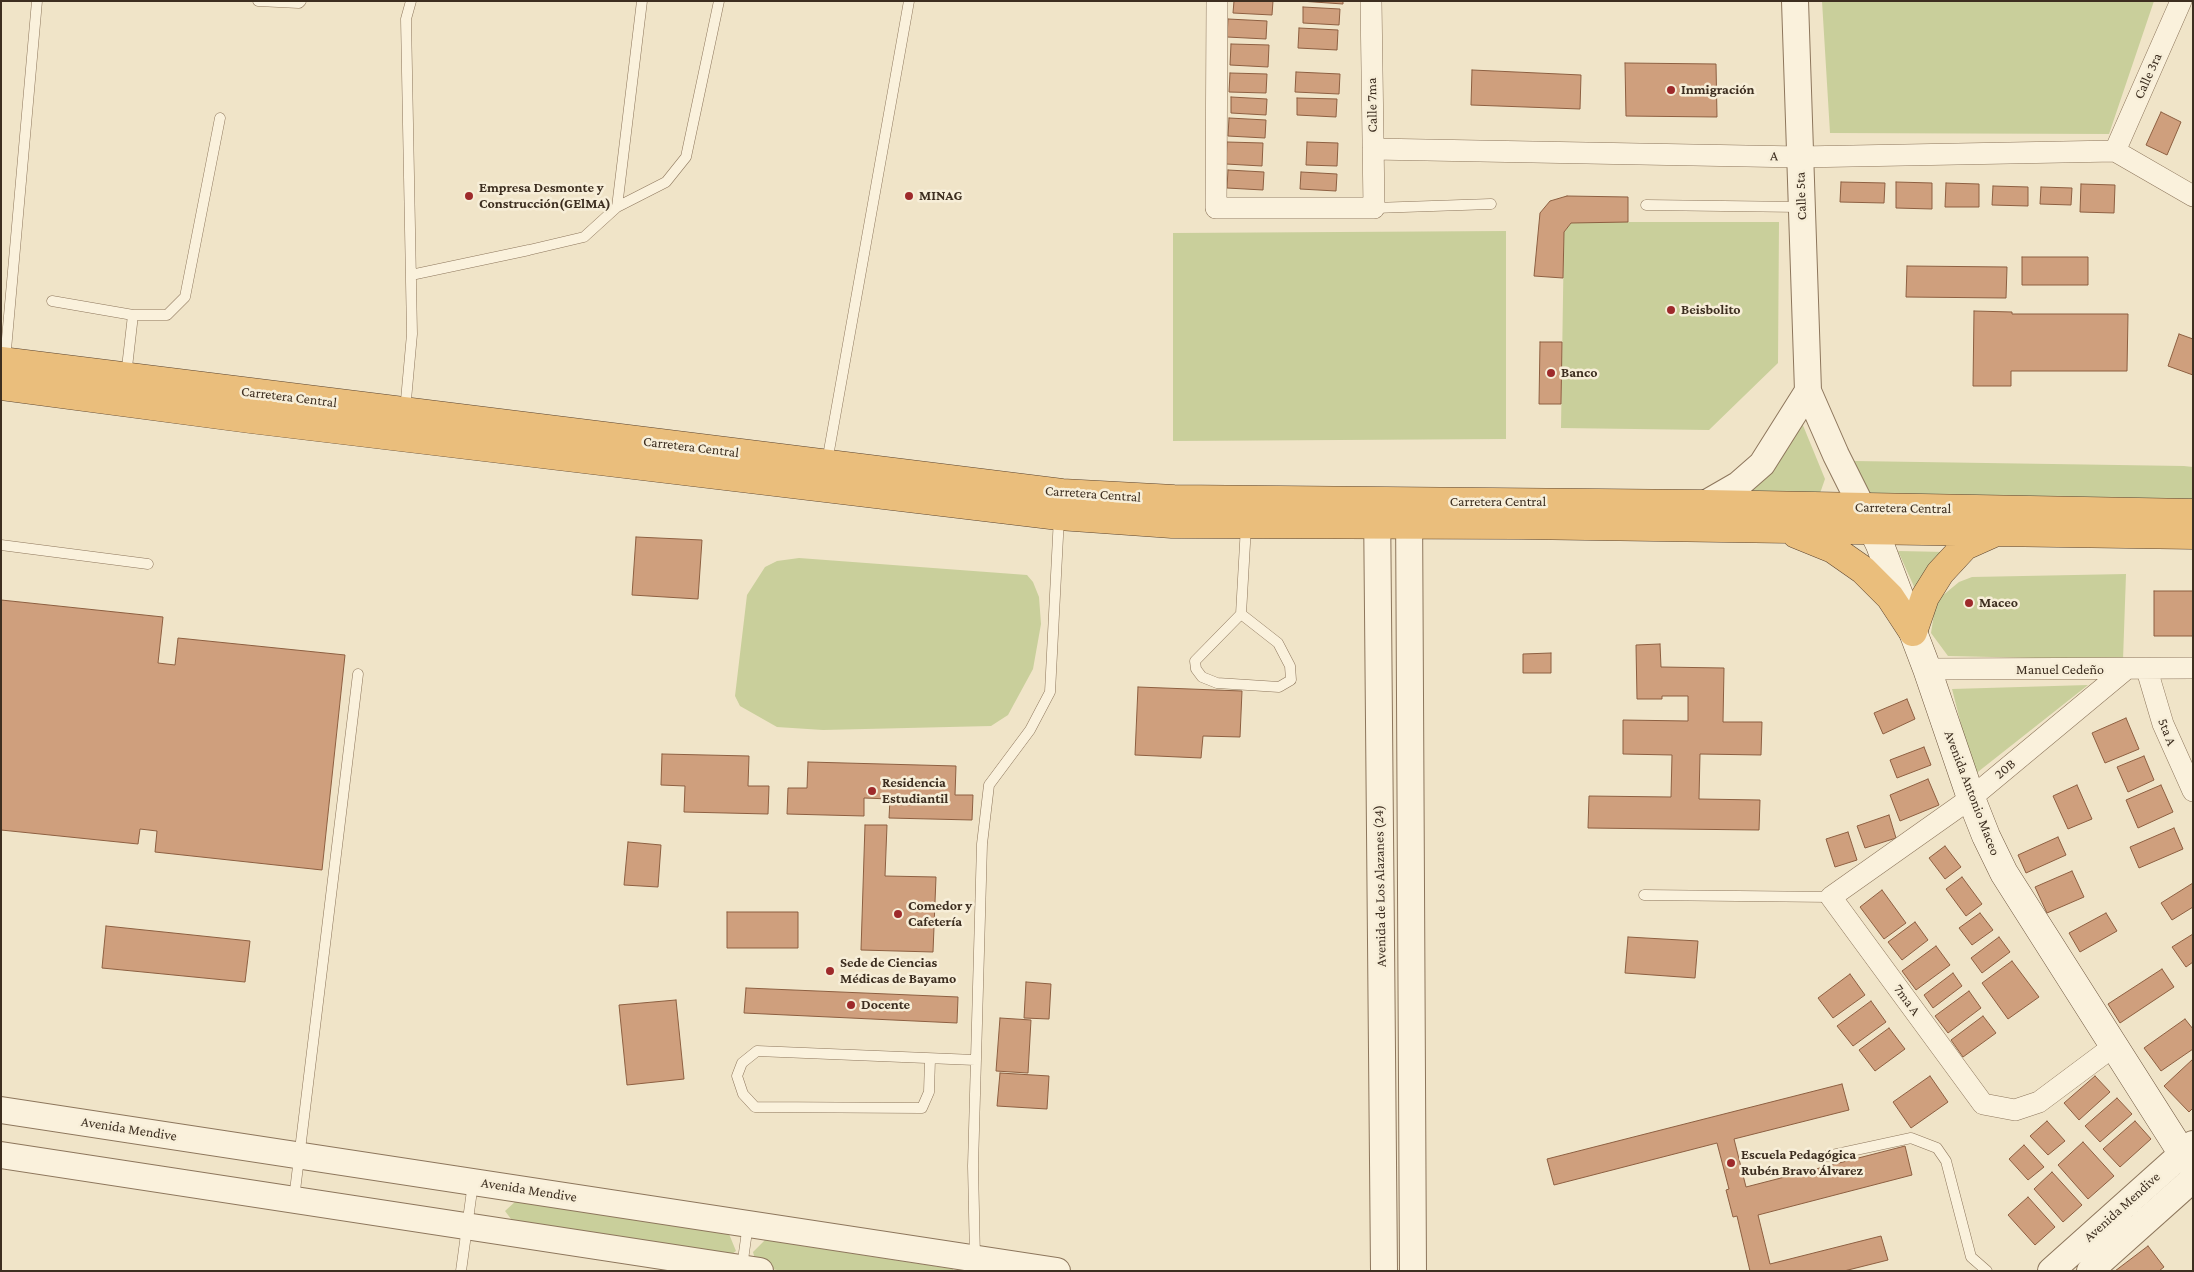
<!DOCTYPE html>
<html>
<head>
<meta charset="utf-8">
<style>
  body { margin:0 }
  #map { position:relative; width:2194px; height:1272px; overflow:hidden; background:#f0e4c8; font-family:"Crimson Pro",serif }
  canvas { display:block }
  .frame { position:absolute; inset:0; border:2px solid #3d2e20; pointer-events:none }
</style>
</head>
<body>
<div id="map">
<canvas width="2194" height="1272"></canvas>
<div class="frame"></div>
</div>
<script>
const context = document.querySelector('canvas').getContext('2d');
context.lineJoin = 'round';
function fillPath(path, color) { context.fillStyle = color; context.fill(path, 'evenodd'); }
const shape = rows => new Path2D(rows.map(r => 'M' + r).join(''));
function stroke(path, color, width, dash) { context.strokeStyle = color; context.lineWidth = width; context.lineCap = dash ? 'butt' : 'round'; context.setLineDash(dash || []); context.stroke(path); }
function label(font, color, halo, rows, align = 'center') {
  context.font = font + ' "Crimson Pro",serif'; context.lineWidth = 5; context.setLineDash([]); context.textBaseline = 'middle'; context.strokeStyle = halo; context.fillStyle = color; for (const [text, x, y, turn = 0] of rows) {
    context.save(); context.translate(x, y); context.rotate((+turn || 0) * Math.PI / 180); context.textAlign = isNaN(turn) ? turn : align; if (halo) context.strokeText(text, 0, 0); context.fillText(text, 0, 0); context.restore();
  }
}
fillPath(shape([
  [1822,1,2154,1,2109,134,1830,133],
  [1578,222,1779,222,1778,363,1709,430,1561,428,1564,232,1571,223],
  [1506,231,1506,439,1173,441,1173,233],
  [1802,423,1825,479,1818,499,1738,498,1787,450],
  [1854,461,2184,466,2193,467,2193,506,1868,496,1858,479],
  [1898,551,1946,552,1916,591],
  [799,558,1027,575,1033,582,1039,597,1041,624,1033,669,1008,715,991,726,823,730,777,727,740,706,735,696,747,595,765,567,777,561],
  [2126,574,2123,660,1948,656,1931,633,1936,601,1959,582,1972,577],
  [2088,685,1974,775,1952,689],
  [517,1200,729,1234,736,1251,724,1260,517,1227,505,1211],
  [765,1240,953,1269,953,1271,784,1271,757,1267,753,1252]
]), '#c9cf9b');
const building = shape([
  [1234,1,1273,1,1272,15,1233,13,1234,1],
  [1300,1,1343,1,1343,4,1300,1],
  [1303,7,1340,9,1339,25,1303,23,1303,7],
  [1228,19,1267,21,1266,39,1227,37,1228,19],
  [1299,28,1338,30,1337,50,1298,48,1299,28],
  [1231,44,1269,45,1268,67,1230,65,1231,44],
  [1625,63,1716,64,1717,117,1626,116,1625,63],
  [1472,70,1581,75,1580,109,1471,105,1472,70],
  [1296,72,1340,74,1339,94,1295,92,1296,72],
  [1230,73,1267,74,1266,93,1229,92,1230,73],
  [1231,97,1267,99,1266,115,1231,113,1231,97],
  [1297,98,1337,99,1336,117,1297,115,1297,98],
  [2161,112,2181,122,2167,155,2146,145,2161,112],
  [1229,118,1266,120,1265,138,1228,136,1229,118],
  [1227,142,1263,143,1262,166,1226,164,1227,142],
  [1307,142,1338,143,1337,166,1306,165,1307,142],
  [1228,170,1264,172,1263,190,1227,188,1228,170],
  [1301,172,1337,174,1336,191,1300,189,1301,172],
  [1841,182,1885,183,1884,203,1840,202,1841,182],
  [1896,182,1932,183,1932,209,1896,208,1896,182],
  [1946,183,1979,184,1979,207,1945,207,1946,183],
  [2081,184,2115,185,2114,213,2080,212,2081,184],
  [1993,186,2028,187,2028,206,1992,205,1993,186],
  [2041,187,2072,188,2071,205,2040,204,2041,187],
  [1567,196,1628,197,1628,222,1571,223,1564,232,1563,278,1534,276,1540,213,1550,201,1567,196],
  [2022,257,2088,257,2088,285,2022,285,2022,257],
  [1907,266,2007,267,2006,298,1906,297,1907,266],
  [1974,311,2012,312,2012,314,2128,314,2127,371,2011,371,2011,386,1973,386,1974,311],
  [2179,334,2193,339,2193,375,2168,366,2179,334],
  [1540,342,1562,342,1561,404,1539,404,1540,342],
  [636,537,702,540,698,599,632,595,636,537],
  [2154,591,2193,591,2193,636,2154,636,2154,591],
  [1,600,163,617,158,663,175,665,178,638,345,655,322,870,155,852,157,831,140,829,138,844,1,830,1,600],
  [1660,644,1661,667,1724,668,1723,722,1762,722,1761,755,1700,754,1699,799,1760,800,1759,830,1588,828,1589,796,1671,797,1672,755,1623,754,1623,720,1688,721,1688,696,1662,696,1662,699,1637,699,1636,645,1660,644],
  [1551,653,1551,673,1523,673,1523,654,1551,653],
  [1138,687,1242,691,1240,737,1203,736,1201,758,1135,755,1138,687],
  [1907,699,1915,719,1883,734,1874,713,1907,699],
  [2126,718,2139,749,2105,763,2092,733,2126,718],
  [1924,747,1931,765,1897,778,1890,760,1924,747],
  [662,754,749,756,748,786,769,786,768,814,684,812,685,786,661,785,662,754],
  [2144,756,2154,780,2128,792,2117,767,2144,756],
  [808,762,956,766,955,795,973,795,972,820,889,818,890,799,864,798,864,816,787,814,788,788,807,788,808,762],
  [1928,779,1939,805,1900,821,1890,795,1928,779],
  [2077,785,2092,819,2068,829,2053,796,2077,785],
  [2161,785,2173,812,2138,828,2126,800,2161,785],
  [1889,815,1896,838,1865,848,1857,826,1889,815],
  [865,825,887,825,885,876,936,877,933,952,861,950,865,825],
  [2174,828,2183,849,2139,868,2130,847,2174,828],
  [1848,832,1857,860,1835,867,1826,839,1848,832],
  [2058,837,2066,855,2026,873,2018,855,2058,837],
  [628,842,661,845,658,887,624,885,628,842],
  [1945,846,1961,867,1945,879,1929,858,1945,846],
  [2072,871,2084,897,2047,913,2035,887,2072,871],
  [1962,877,1982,904,1966,916,1946,889,1962,877],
  [2193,883,2193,907,2172,920,2161,903,2193,883],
  [1882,890,1906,923,1884,939,1860,907,1882,890],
  [727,912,798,912,798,948,727,948,727,912],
  [1980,913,1993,930,1972,945,1959,928,1980,913],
  [2106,913,2117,931,2080,952,2069,933,2106,913],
  [1915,922,1928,940,1902,960,1888,942,1915,922],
  [106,926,250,941,245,982,102,968,106,926],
  [2193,934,2193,962,2186,967,2172,947,2193,934],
  [1628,937,1698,941,1695,978,1625,973,1628,937],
  [1999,937,2010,952,1982,973,1971,958,1999,937],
  [1936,946,1950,965,1916,990,1902,971,1936,946],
  [2012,961,2039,997,2008,1019,1982,983,2012,961],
  [2162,969,2174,987,2120,1023,2108,1004,2162,969],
  [1953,973,1962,986,1933,1008,1924,995,1953,973],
  [1850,974,1865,995,1833,1018,1818,998,1850,974],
  [1026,982,1051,984,1049,1019,1024,1018,1026,982],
  [746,988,958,997,957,1023,744,1013,746,988],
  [1969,991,1981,1008,1948,1033,1935,1016,1969,991],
  [676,1000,684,1079,627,1085,619,1005,676,1000],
  [1871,1001,1886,1022,1853,1046,1837,1026,1871,1001],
  [1983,1016,1996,1033,1963,1057,1951,1040,1983,1016],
  [1000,1018,1031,1020,1028,1073,996,1071,1000,1018],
  [2185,1019,2193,1029,2193,1049,2161,1071,2144,1048,2185,1019],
  [1889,1028,1905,1049,1875,1071,1859,1050,1889,1028],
  [2193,1059,2193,1108,2189,1112,2164,1086,2193,1059],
  [1000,1073,1049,1076,1047,1109,997,1106,1000,1073],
  [1930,1076,1948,1102,1911,1128,1893,1102,1930,1076],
  [2095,1076,2110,1092,2079,1120,2064,1103,2095,1076],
  [1842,1084,1849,1110,1734,1139,1746,1187,1905,1146,1912,1175,1758,1215,1770,1264,1881,1236,1888,1260,1844,1271,1750,1271,1737,1216,1733,1217,1726,1190,1729,1189,1717,1143,1554,1185,1547,1159,1842,1084],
  [2117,1098,2132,1114,2100,1142,2085,1126,2117,1098],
  [2047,1121,2065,1141,2048,1155,2030,1136,2047,1121],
  [2135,1121,2151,1139,2120,1167,2103,1149,2135,1121],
  [2083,1142,2114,1176,2088,1199,2058,1165,2083,1142],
  [2024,1145,2044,1167,2028,1180,2009,1159,2024,1145],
  [2052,1172,2082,1205,2063,1222,2034,1189,2052,1172],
  [2028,1197,2055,1227,2035,1245,2008,1215,2028,1197],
  [2148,1246,2164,1267,2159,1271,2115,1271,2148,1246]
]);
fillPath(building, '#cf9f7d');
stroke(building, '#8d5f41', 1);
const service = shape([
  [258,1,299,3,301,1],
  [1646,205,1800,207],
  [617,207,666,182,686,157,719,1],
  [1374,208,1491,204],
  [411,275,529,250,584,237,617,207,642,1],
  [52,301,133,315],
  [5,361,37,1],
  [126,376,133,315,167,315,185,297,220,118],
  [405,411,412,334,406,19,411,1],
  [827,462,909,1],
  [1,545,148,564],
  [1241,614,1278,643,1290,666,1291,680,1279,687,1217,683,1202,677,1196,669,1195,661,1241,614,1246,526],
  [1644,895,1831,897],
  [930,1059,929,1092,922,1108,755,1107,743,1094,737,1076,742,1063,757,1051,975,1060],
  [1823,1157,1911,1138,1937,1148,1946,1161,1971,1257,1987,1271],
  [294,1199,358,674],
  [975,1258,973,1166,982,844,989,785,1030,730,1050,692,1059,517],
  [742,1267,748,1224],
  [461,1271,473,1183]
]);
const minor = shape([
  [1217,1,1216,208,1374,208,1371,1],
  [1373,149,1800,157,2115,151,2193,196],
  [2115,151,2181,1],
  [1927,669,2193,668],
  [2147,670,2163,724,2193,791],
  [2114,1046,2039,1102,2015,1110,1983,1104,1831,897,1971,798,2125,670]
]);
const tertiary = shape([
  [1795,1,1808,391,1836,455,1862,507],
  [1377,502,1384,1271],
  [1409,504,1413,1271],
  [1705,504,1738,485,1762,464,1808,391],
  [1,1110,1057,1271],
  [1,1155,760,1271],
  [2051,1271,2193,1144],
  [2090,1271,2193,1179]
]);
const secondary = shape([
  [1863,510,1880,545,1927,669,1971,798,1986,836,2004,873,2182,1153,2193,1166]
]);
const trunk = shape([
  [1,361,1062,493,1174,499,1705,504,2193,513],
  [1,386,250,419,1059,516,1172,524,1519,525,2193,535],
  [1796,534,1833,549,1863,570,1890,597,1913,632],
  [1913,632,1925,597,1940,573,1965,546,1994,533]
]);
stroke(service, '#8d765c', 11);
stroke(minor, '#8d765c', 22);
stroke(tertiary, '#8d765c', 28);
stroke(secondary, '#6f573f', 29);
stroke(trunk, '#5b4430', 29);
stroke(service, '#faf1dc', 10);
stroke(minor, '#faf1dc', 21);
stroke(tertiary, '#faf1dc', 26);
stroke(secondary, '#faf1dc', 28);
stroke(trunk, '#eabe7c', 28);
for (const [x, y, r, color] of [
  [1671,90,5,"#9e2a2b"],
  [469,196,5,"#9e2a2b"],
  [909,196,5,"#9e2a2b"],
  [1671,310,5,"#9e2a2b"],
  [1551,373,5,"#9e2a2b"],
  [1969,603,5,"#9e2a2b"],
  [872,791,5,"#9e2a2b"],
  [898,914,5,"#9e2a2b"],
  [830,971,5,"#9e2a2b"],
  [851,1005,5,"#9e2a2b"],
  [1731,1163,5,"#9e2a2b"]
]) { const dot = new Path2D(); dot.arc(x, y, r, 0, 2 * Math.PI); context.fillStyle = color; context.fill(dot); stroke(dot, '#f7eed8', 2); }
label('14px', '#3d2e20', '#f7eed8', [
  ["Calle 3ra",2148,76,-66],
  ["Calle 7ma",1372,105,-91],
  ["A",1774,156,1],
  ["Calle 5ta",1801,196,-92],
  ["Carretera Central",289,397,7],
  ["Carretera Central",691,447,7],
  ["Carretera Central",1093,494,4],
  ["Carretera Central",1498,502],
  ["Carretera Central",1903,508,1],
  ["Manuel Cedeño",2060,670],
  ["5ta A",2167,732,69],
  ["20B",2005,769,-40],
  ["Avenida Antonio Maceo",1972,793,69],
  ["Avenida de Los Alazanes (24)",1380,886,-91],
  ["7ma A",1907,1000,54],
  ["Avenida Mendive",129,1129,9],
  ["Avenida Mendive",529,1190,9],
  ["Avenida Mendive",2122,1207,-42]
]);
label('bold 14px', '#3d2e20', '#f7eed8', [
  ["Inmigración",1681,90],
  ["Empresa Desmonte y",479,188],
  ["Construcción(GElMA)",479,204],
  ["MINAG",919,196],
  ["Beisbolito",1681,310],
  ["Banco",1561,373],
  ["Maceo",1979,603],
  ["Residencia",882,783],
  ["Estudiantil",882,799],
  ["Comedor y",908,906],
  ["Cafetería",908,922],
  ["Sede de Ciencias",840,963],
  ["Médicas de Bayamo",840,979],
  ["Docente",861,1005],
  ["Escuela Pedagógica",1741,1155],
  ["Rubén Bravo Álvarez",1741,1171]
], 'left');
</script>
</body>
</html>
